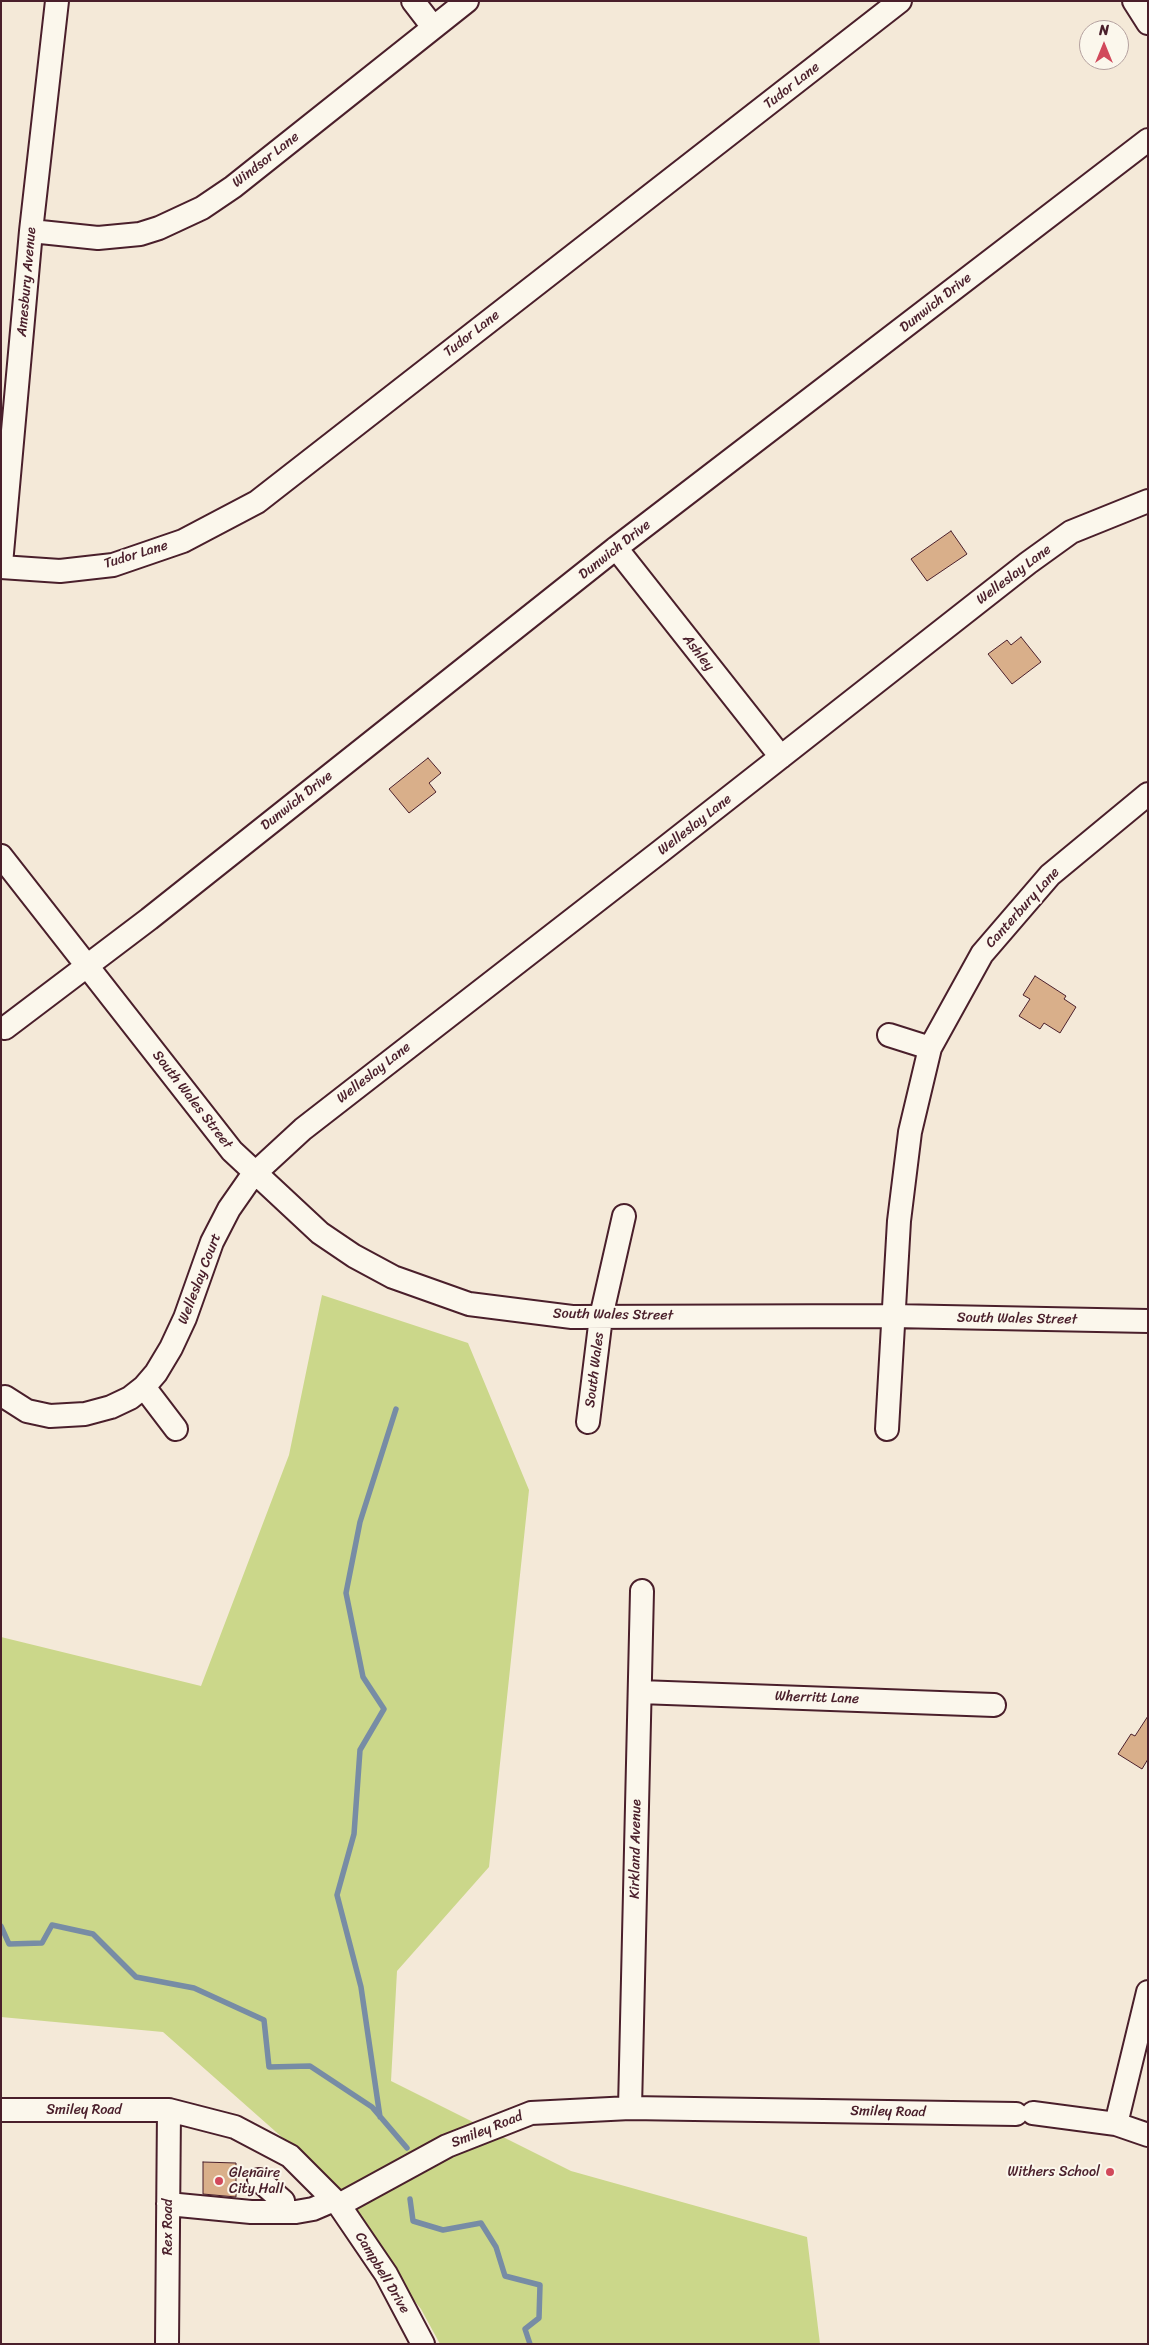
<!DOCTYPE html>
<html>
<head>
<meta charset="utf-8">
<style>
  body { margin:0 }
  #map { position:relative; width:1149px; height:2345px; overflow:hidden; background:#f4e9d8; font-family:Sriracha,sans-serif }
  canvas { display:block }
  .frame { position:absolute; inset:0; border:2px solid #4a1f2b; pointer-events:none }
  .north { position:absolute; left:1079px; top:20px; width:50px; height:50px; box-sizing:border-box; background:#fbf7ec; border:1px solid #b4a19f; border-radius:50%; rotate:0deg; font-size:14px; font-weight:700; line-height:20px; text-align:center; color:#4a1f2b }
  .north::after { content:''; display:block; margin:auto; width:18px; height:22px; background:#d1495b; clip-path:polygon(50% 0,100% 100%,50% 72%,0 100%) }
</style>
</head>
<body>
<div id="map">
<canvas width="1149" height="2345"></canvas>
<div class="frame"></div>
<div class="north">N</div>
</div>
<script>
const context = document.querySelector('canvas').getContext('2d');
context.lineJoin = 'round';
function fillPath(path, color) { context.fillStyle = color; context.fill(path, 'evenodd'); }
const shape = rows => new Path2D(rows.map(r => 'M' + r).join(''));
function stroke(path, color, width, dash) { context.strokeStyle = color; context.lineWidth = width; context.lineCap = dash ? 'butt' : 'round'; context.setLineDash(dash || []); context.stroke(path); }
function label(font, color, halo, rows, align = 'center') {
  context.font = font + ' Sriracha,sans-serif'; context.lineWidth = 4; context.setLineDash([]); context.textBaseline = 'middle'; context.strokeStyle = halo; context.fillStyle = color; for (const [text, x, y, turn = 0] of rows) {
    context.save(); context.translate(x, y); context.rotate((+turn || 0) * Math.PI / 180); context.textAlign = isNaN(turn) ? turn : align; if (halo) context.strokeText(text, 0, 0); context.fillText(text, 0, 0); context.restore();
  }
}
fillPath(shape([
  [322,1295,468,1343,529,1490,489,1867,397,1971,391,2081,571,2171,807,2237,820,2344,440,2344,421,2309,284,2139,163,2032,1,2017,1,1637,201,1686,289,1455]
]), '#cbd78a');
stroke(shape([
  [1,1926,9,1944,42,1943,52,1925,93,1934,136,1977,194,1988,264,2020,269,2067,310,2066,372,2107,407,2148],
  [380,2117,361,1987,337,1895,354,1834,360,1750,384,1709,363,1677,346,1593,360,1522,396,1409],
  [410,2199,413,2221,443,2230,481,2223,496,2247,505,2276,540,2285,539,2318,525,2329,530,2344]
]), '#778ca5', 5.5);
const building = shape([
  [951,531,967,554,927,581,911,559,951,531],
  [1021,637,1041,662,1012,684,988,654,1007,640,1011,645,1021,637],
  [428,758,441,773,429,783,436,792,409,813,389,789,428,758],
  [1035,976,1066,996,1064,999,1076,1007,1060,1033,1044,1023,1040,1029,1019,1016,1030,999,1023,995,1035,976],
  [1148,1716,1148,1759,1142,1769,1118,1754,1131,1734,1135,1736,1148,1716],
  [203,2162,236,2163,236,2197,203,2194,203,2162]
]);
fillPath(building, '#d9af8a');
stroke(building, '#4a1f2b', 1);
const minor = shape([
  [413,1,433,27],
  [1134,1,1148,23],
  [31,231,98,238,140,234,159,228,202,208,233,187,467,1],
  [616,548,781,757],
  [1,564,31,231,57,1],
  [1,567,60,571,113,565,183,541,257,502,900,1],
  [1,856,232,1151,320,1233,354,1256,393,1277,469,1304,572,1317,893,1316,1148,1321],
  [5,1028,149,919,616,548,1148,140],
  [889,1035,930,1048],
  [144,1387,176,1429],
  [5,1397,27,1411,50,1416,85,1414,111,1407,130,1398,144,1387,156,1373,171,1348,185,1318,212,1242,229,1209,252,1176,303,1129,661,851,1028,563,1071,532,1148,501],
  [588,1422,601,1317,624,1216],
  [887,1429,899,1221,910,1132,930,1048,982,954,1050,875,1148,794],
  [640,1692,994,1705],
  [630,2108,642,1591],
  [1,2110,169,2110,235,2127,290,2156,339,2205,386,2274,423,2344],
  [1033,2113,1116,2124,1148,2135],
  [1116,2124,1148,1992],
  [259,2180,283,2201,282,2212],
  [168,2204,251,2212,296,2212,313,2209,334,2200],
  [339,2205,447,2146,531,2113,630,2108,1016,2114],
  [167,2344,169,2110]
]);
stroke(minor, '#4a1f2b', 26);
stroke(minor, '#fbf7ec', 22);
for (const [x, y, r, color] of [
  [1110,2172,5,"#d1495b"],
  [219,2181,5,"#d1495b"]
]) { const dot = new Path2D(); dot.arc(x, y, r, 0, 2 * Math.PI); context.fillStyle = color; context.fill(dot); stroke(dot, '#fbf7ec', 2); }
label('14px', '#4a1f2b', '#fbf7ec', [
  ["Tudor Lane",792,86,-38],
  ["Windsor Lane",266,160,-38],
  ["Amesbury Avenue",27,282,-85],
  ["Dunwich Drive",936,303,-38],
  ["Tudor Lane",472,334,-38],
  ["Dunwich Drive",615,550,-38],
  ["Tudor Lane",136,555,-17],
  ["Welleslay Lane",1014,575,-37],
  ["Ashley",698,653,52],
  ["Dunwich Drive",297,801,-38],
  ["Welleslay Lane",695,825,-38],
  ["Canterbury Lane",1023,908,-48],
  ["Welleslay Lane",374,1073,-38],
  ["South Wales Street",192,1100,52],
  ["Welleslay Court",200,1279,-69],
  ["South Wales Street",613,1315,1],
  ["South Wales Street",1017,1319,1],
  ["South Wales",595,1370,-83],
  ["Wherritt Lane",817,1698,2],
  ["Kirkland Avenue",636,1849,-89],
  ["Smiley Road",84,2110],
  ["Smiley Road",888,2112,1],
  ["Smiley Road",487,2130,-22],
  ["Rex Road",168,2227,-90],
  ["Campbell Drive",382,2273,59]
]);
label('14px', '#4a1f2b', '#fbf7ec', [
  ["Withers School",1100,2172],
  ["Glenaire",229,2173,"left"],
  ["City Hall",229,2189,"left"]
], 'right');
</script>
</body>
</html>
